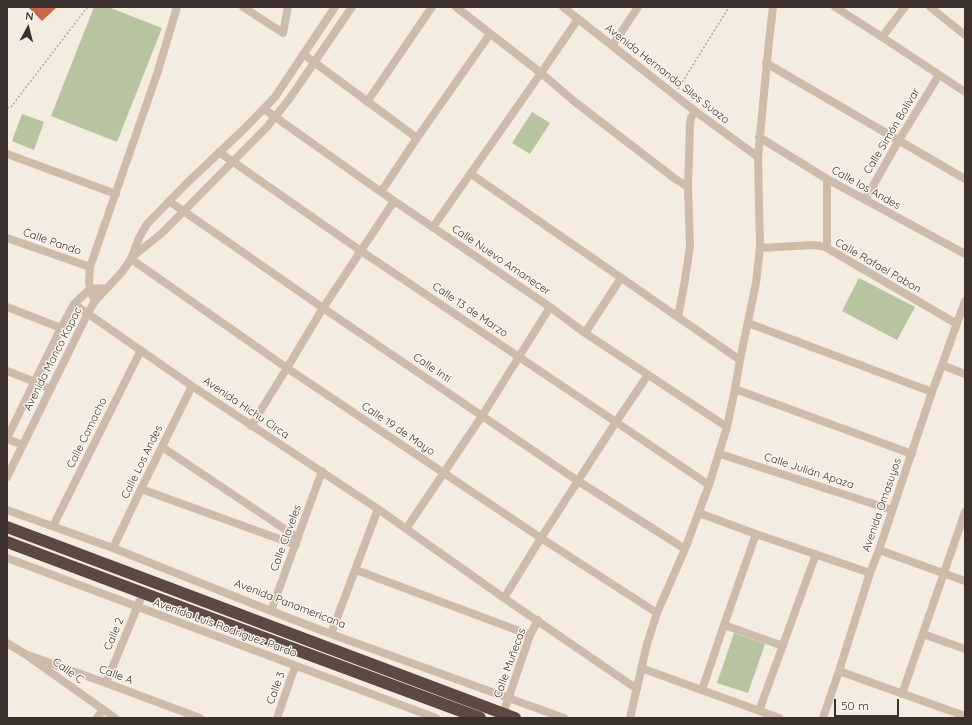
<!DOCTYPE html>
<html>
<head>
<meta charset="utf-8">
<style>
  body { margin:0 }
  #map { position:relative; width:972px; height:725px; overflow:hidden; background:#f4ebe1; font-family:Quicksand,sans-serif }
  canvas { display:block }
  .frame { position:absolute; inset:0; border:8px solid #3b302b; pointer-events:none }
  .north { position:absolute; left:8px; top:8px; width:40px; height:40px; -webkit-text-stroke:3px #fbf5ee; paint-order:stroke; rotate:7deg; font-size:11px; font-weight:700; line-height:16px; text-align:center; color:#3b302b }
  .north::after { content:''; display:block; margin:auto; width:14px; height:18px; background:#3b302b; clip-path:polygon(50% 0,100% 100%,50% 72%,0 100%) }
  .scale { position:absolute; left:834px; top:699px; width:65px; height:18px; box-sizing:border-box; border:2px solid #3b302b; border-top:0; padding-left:5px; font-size:12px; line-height:14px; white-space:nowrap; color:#3b302b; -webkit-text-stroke:3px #fbf5ee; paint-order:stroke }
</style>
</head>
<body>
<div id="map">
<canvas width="972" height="725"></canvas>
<div class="frame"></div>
<div class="north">N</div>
<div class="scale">50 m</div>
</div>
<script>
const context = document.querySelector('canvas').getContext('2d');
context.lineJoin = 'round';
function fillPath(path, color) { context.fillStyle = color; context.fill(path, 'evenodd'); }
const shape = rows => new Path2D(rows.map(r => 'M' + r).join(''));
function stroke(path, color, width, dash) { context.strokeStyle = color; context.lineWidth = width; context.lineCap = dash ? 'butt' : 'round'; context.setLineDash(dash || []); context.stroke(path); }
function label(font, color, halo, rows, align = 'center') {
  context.font = font + ' Quicksand,sans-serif'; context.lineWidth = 3; context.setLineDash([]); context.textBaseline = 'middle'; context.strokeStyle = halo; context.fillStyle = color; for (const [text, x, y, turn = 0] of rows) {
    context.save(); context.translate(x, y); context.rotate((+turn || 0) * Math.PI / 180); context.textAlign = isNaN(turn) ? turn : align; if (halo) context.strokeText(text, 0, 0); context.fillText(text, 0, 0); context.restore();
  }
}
fillPath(shape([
  [94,7,108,7,162,28,117,142,51,116],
  [532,112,550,123,530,154,512,143],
  [22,114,44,122,34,150,12,141],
  [859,278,915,307,897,340,842,311],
  [734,633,765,644,748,693,717,683]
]), '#b8c4a0');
fillPath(shape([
  [28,7,57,7,42,21]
]), '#c8694b');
stroke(shape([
  [678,89,729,7],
  [7,108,11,107,86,9,88,7]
]), '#b9a596', 1.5, [2, 2]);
stroke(shape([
  [243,7,283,33,288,7],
  [456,7,541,73,575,102,674,178,688,187],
  [563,7,695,111,758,157],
  [835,7,882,37,965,92],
  [930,7,965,35],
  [882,37,905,7],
  [612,46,638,7],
  [303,54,417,138],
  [766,63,965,179],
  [367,102,432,7],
  [264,109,381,192,550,307,585,333,727,427],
  [759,137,827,179,965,254],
  [219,152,361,251,616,422,709,485],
  [7,154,116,194],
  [471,174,740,360],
  [827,179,827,248],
  [381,192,417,138,490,34],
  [865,200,899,140,939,75],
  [169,201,323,308,578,481,685,549],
  [433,227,541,73,578,19],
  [7,238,90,267],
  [760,248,813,245,821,246,827,248,957,324],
  [131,258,162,233,267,127,290,98,352,7],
  [131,259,287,368,541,538,657,613],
  [95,301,92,295,89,283,90,267,158,71,177,7],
  [74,304,192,386,378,509,504,598,637,689],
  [7,307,61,328],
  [678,317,685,280,690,246,688,187,690,124,691,118,695,111],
  [748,323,932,392],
  [585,333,621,278],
  [942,365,965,374],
  [7,371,35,382,50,389],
  [735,389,912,454],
  [251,426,287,368,323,308,394,201],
  [7,438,61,328,74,304,90,289,107,288],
  [7,439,23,445],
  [162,447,298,538],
  [720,454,892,510],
  [7,477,88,313,95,301,122,272,131,259,139,238,147,224,186,184,244,129,275,97,335,7],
  [141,489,296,545],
  [7,510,113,548,271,611,331,634,564,718],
  [699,513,756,534,870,573],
  [53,526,141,350],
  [406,529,482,416,550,307],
  [113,548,141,489,192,386],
  [879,550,965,581],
  [7,558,436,718],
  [356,570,530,635],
  [504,598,541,538,616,422,648,375],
  [271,611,322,471],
  [724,625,783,646],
  [331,634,378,509],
  [923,634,965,649],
  [7,643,25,654,115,718],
  [25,654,106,683,200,718],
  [641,668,779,718],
  [839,671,965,716],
  [106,683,143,593],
  [702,690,724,625,756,534],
  [902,694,965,512],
  [759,711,816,554],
  [503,714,530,635,538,620],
  [97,718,103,710],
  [277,718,292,675,296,666],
  [630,718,647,644,657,613,685,549,709,485,727,427,735,389,740,360,756,283,760,248,758,157,769,41,773,7],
  [823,718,839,671,870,573,879,550,932,392,942,365,965,301]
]), '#cdbbac', 8);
stroke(shape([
  [7,527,515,718],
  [7,542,143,593,480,718]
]), '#5c4a42', 12);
label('11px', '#3b302b', '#fbf5ee', [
  ["Avenida Hernando Siles Suazo",667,74,38],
  ["Calle Simón Bolívar",892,131,-59],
  ["Calle los Andes",866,188,29],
  ["Calle Pando",52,242,19],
  ["Calle Nuevo Amanecer",501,260,34],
  ["Calle Rafael Pabon",878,266,30],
  ["Calle 13 de Marzo",470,310,34],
  ["Avenida Manco Kapac",53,359,-63],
  ["Calle Inti",432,368,34],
  ["Avenida Hichu Circa",246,408,34],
  ["Calle 19 de Mayo",398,429,34],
  ["Calle Camacho",87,433,-64],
  ["Calle Los Andes",142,462,-64],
  ["Calle Julián Apaza",809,471,18],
  ["Avenida Omasuyos",882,505,-71],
  ["Calle Claveles",286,538,-70],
  ["Avenida Panamericana",290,604,21],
  ["Avenida Luis Rodriguez Pardo",225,628,20],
  ["Calle 2",114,634,-67],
  ["Calle Muñecas",510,663,-70],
  ["Calle C",68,671,36],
  ["Calle A",116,675,20],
  ["Calle 3",276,688,-70]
]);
</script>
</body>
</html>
